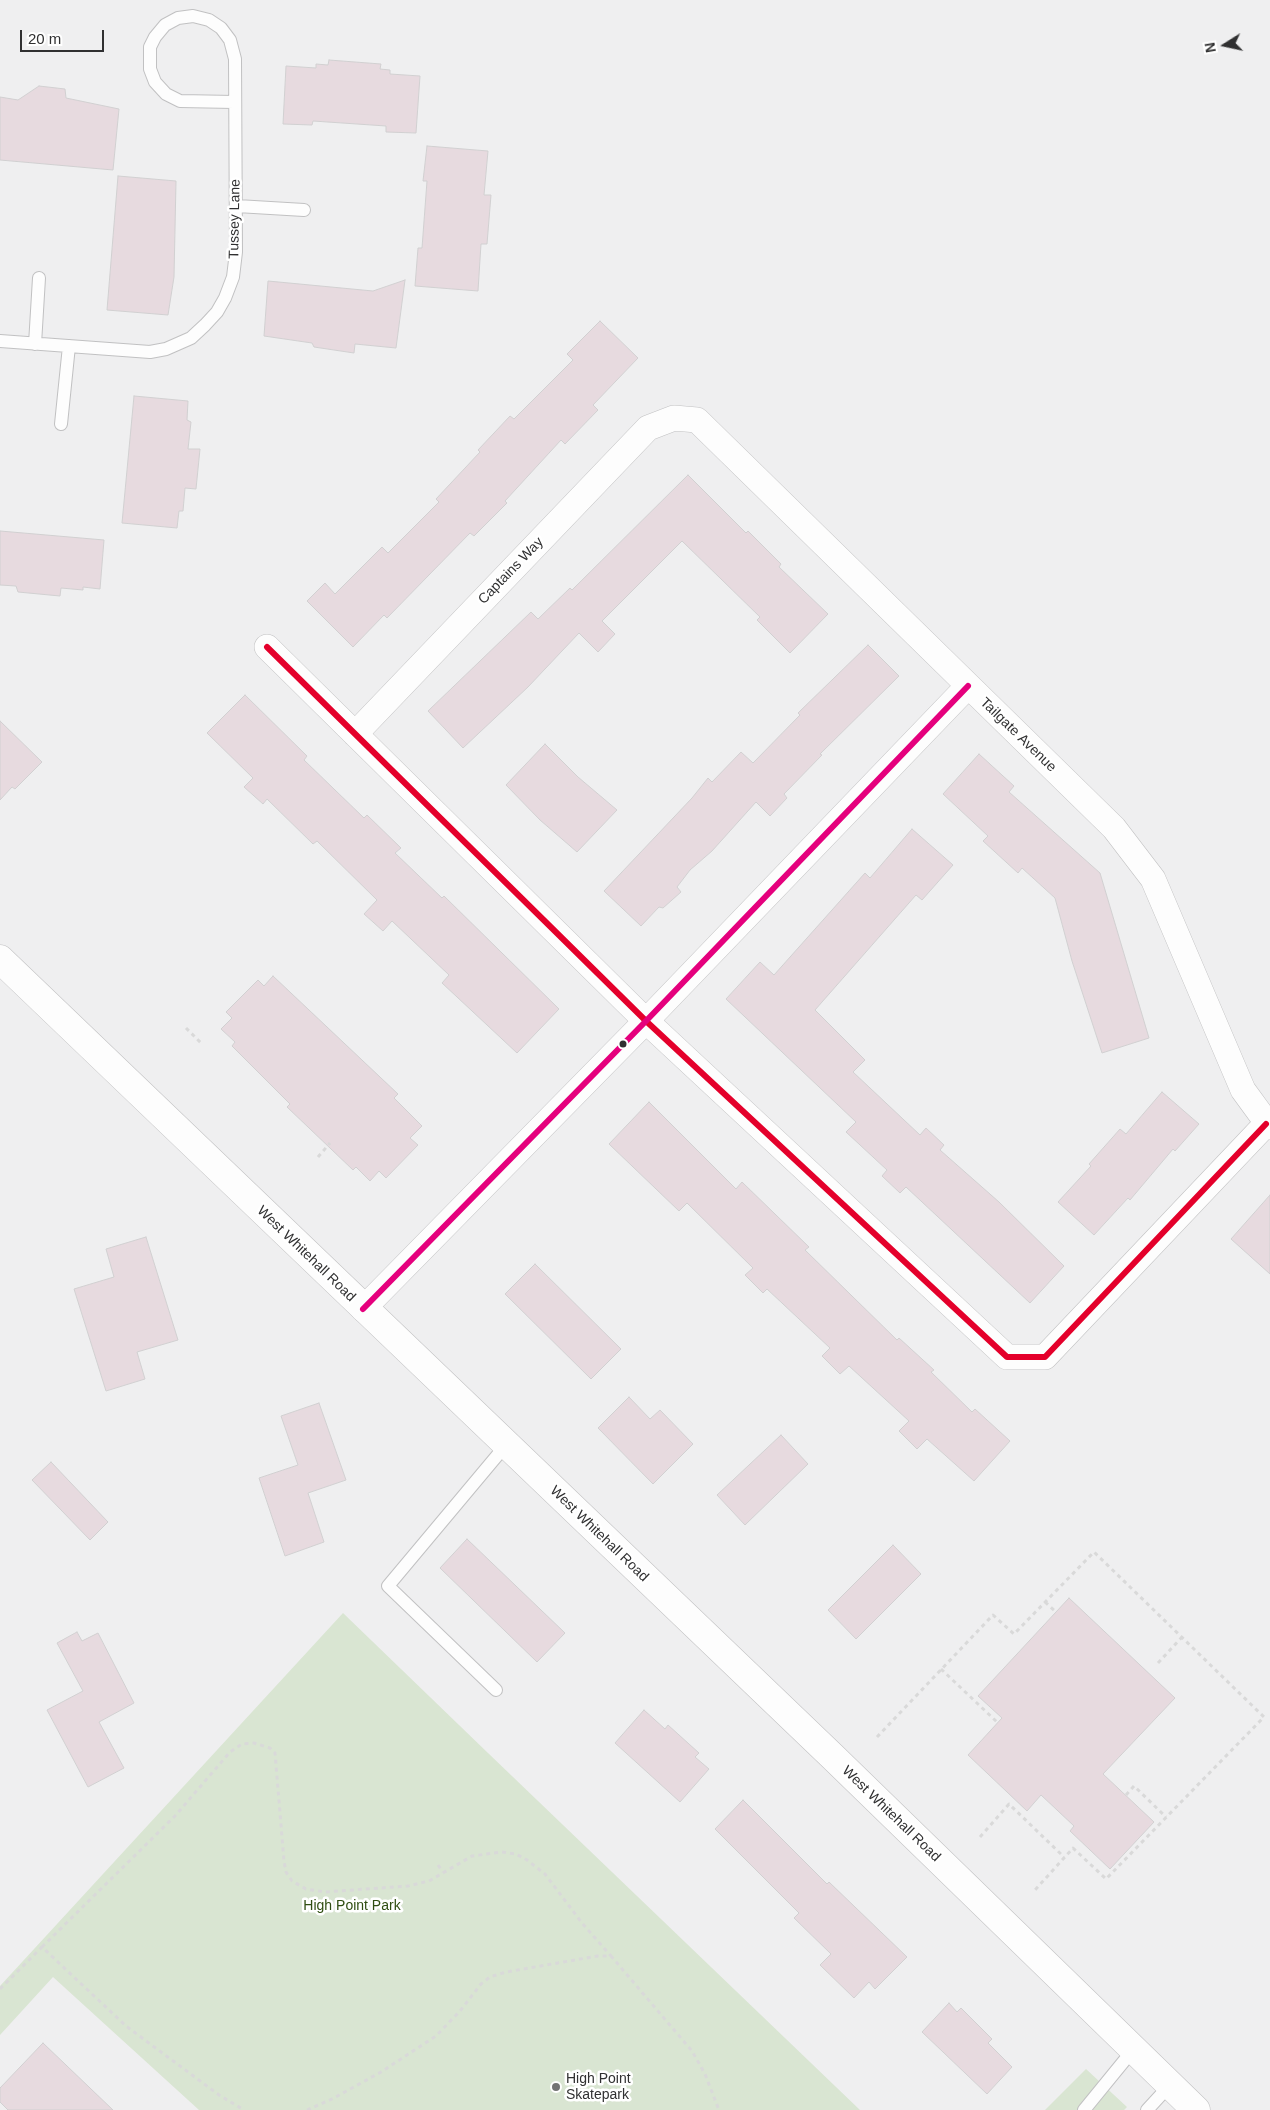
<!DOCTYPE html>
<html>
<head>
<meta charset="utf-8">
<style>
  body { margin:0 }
  #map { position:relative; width:1270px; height:2110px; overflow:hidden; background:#efeff0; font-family:Helvetica,sans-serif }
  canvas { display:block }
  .north { position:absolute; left:1200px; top:20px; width:50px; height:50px; -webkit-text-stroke:4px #fff; paint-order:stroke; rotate:260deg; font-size:14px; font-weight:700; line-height:20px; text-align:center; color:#303031 }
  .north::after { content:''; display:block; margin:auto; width:18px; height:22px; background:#303031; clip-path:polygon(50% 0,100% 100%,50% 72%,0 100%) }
  .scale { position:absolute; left:20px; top:30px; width:84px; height:22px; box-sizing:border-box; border:2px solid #303031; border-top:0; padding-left:6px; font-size:15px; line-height:18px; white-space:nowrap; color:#303031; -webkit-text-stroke:4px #fff; paint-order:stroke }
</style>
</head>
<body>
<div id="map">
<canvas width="1270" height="2110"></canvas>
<div class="north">N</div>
<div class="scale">20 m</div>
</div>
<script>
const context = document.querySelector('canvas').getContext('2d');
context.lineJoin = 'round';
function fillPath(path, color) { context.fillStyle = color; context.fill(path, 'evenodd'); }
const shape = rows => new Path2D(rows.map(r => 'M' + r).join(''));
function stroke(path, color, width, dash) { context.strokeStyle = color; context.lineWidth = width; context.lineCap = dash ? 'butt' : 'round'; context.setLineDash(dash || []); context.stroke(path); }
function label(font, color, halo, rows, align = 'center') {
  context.font = font + ' Helvetica,sans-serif'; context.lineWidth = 5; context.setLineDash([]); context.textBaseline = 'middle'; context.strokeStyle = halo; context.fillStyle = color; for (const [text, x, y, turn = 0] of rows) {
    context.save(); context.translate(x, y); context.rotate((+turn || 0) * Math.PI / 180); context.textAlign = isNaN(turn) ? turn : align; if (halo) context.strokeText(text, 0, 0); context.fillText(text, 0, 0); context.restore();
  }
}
fillPath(shape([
  [343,1613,488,1753,860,2110,199,2110,53,1977,0,2035,0,1986],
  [1086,2069,1127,2107,1124,2110,1045,2110]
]), '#d9e5d2');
const building = shape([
  [329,60,381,64,380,69,390,70,390,74,420,76,416,133,386,132,386,126,313,121,312,125,283,124,286,66,316,68,316,64,328,65,329,60],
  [39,86,65,89,66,98,119,109,113,170,0,160,0,97,18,100,39,86],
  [427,146,488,151,484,195,491,195,487,244,481,244,478,291,415,286,418,248,422,248,427,181,423,181,427,146],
  [118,176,176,181,174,277,168,315,107,310,118,176],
  [405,280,396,348,355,344,354,353,314,347,312,343,264,336,268,281,373,291,405,280],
  [600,321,638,358,593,405,598,410,565,444,561,440,505,501,507,503,474,536,470,533,387,618,384,615,353,647,307,601,325,583,335,594,382,547,388,553,439,502,436,499,480,452,478,450,510,416,514,419,573,360,567,354,600,321],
  [134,396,188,401,187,420,191,422,188,449,200,449,196,489,185,488,183,511,179,511,177,528,122,523,134,396],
  [688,475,746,533,748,531,781,564,779,567,828,614,790,653,757,620,760,617,682,541,602,621,615,634,598,652,579,633,528,687,463,748,428,711,531,612,538,619,570,588,572,590,688,475],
  [0,531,104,540,100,589,83,587,83,590,61,588,60,596,18,592,16,586,0,585,0,531],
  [868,645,899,676,820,754,822,755,784,794,787,798,770,816,756,802,712,851,690,870,677,887,681,892,663,908,659,907,641,926,604,891,692,798,708,778,712,782,741,752,753,763,800,715,798,713,868,645],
  [245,695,307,756,304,760,364,818,367,815,401,848,395,853,442,898,444,896,559,1009,517,1053,442,983,449,975,392,921,383,931,364,914,377,900,317,841,313,844,267,799,263,804,244,787,253,778,207,733,245,695],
  [0,721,42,762,15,789,12,787,0,800,0,721],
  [545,744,578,777,617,810,577,852,540,820,506,785,545,744],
  [979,754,1014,786,1009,792,1100,873,1149,1038,1102,1053,1072,961,1055,898,1022,868,1018,873,983,841,988,836,943,794,979,754],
  [912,829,953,865,922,900,916,895,815,1010,865,1060,853,1072,920,1135,926,1128,944,1145,940,1150,999,1202,1064,1266,1030,1303,906,1187,900,1193,882,1176,887,1170,846,1132,856,1122,726,999,760,962,774,975,865,873,870,878,912,829],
  [273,976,398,1094,394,1098,422,1126,410,1138,418,1145,386,1178,379,1171,370,1181,356,1167,353,1170,287,1107,290,1104,232,1046,235,1042,221,1029,232,1018,226,1012,258,980,264,986,273,976],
  [1162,1092,1199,1124,1175,1151,1173,1149,1130,1200,1128,1198,1094,1235,1058,1202,1091,1166,1089,1164,1120,1129,1126,1134,1162,1092],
  [649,1102,736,1189,742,1182,809,1247,805,1250,897,1340,899,1338,934,1370,931,1372,972,1412,975,1409,1010,1441,974,1481,927,1439,917,1449,899,1431,909,1421,849,1366,840,1374,822,1356,830,1348,767,1289,763,1293,745,1275,753,1268,687,1203,679,1211,609,1144,649,1102],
  [1270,1195,1270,1274,1231,1239,1270,1195],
  [146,1237,178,1340,137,1352,145,1379,106,1391,74,1289,114,1277,106,1249,146,1237],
  [535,1264,621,1349,591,1379,505,1294,535,1264],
  [629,1397,650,1419,660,1410,693,1444,653,1484,598,1428,629,1397],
  [319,1403,346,1480,308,1493,324,1542,285,1556,259,1478,298,1465,281,1416,319,1403],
  [781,1435,808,1464,745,1525,717,1495,781,1435],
  [51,1462,108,1522,90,1540,32,1480,51,1462],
  [467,1539,565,1633,537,1662,440,1568,467,1539],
  [893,1545,921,1574,856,1639,828,1610,893,1545],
  [1069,1598,1175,1698,1103,1774,1154,1822,1110,1869,1070,1831,1074,1826,1041,1795,1027,1811,968,1755,1002,1718,978,1696,1069,1598],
  [77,1632,82,1641,98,1633,134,1703,99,1722,124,1768,88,1787,47,1710,83,1691,57,1643,77,1632],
  [644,1710,665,1729,668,1725,699,1753,695,1757,709,1769,680,1802,615,1743,644,1710],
  [743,1800,827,1884,829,1882,907,1957,875,1989,869,1982,854,1998,820,1965,831,1954,794,1918,799,1913,715,1829,743,1800],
  [949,2003,957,2012,961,2008,992,2039,988,2043,1012,2067,987,2094,922,2032,949,2003],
  [43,2043,113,2110,8,2110,0,2102,0,2088,43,2043]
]);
fillPath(building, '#e7dadf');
stroke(building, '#d1d0d1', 1);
const lane = shape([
  [237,206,304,210],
  [0,341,150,352,166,349,191,338,205,325,217,312,225,298,233,277,236,252,235,59,230,40,221,28,209,20,193,16,178,18,165,25,155,37,150,47,150,69,155,82,166,94,180,101,234,102],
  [35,344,39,278],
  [61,424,69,346],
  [496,1690,388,1586,506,1445],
  [1084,2110,1133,2050],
  [1147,2110,1170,2085]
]);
const street = shape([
  [267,647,646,1021,1007,1357,1045,1357,1266,1124],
  [355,734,648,428,674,418,697,420,1114,828,1153,879,1243,1090,1270,1127],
  [363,1309,646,1021,968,686]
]);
const secondary = shape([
  [0,959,833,1757,1196,2110]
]);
stroke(lane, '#c1c1c2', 14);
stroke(street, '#c1c1c2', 26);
stroke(secondary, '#c1c1c2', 29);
stroke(shape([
  [186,1028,201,1043],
  [318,1157,330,1143],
  [1045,1602,1056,1612],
  [1158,1663,1182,1637],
  [941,1669,998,1723],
  [877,1737,993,1615,1014,1634,1094,1552,1264,1717,1106,1879,1073,1848,1035,1890],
  [1126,1795,1134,1786,1166,1817],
  [980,1837,1009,1804,1064,1857],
  [438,1865,443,1872],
  [42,1947,175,1816,230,1752,242,1744,254,1743,270,1748,275,1753,284,1861,286,1872,292,1881,306,1889,325,1892,408,1886,429,1881,472,1856,502,1852,516,1854,527,1860,545,1874,582,1923,611,1956],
  [0,1989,42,1947,126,2026,219,2095,244,2110],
  [307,2110,332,2099,381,2072,436,2036,460,2011,481,1984,490,1977,506,1972,598,1956,611,1956,692,2051,705,2074,719,2110]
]), '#d9d9d9', 3, [4, 4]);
stroke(lane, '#fdfdfd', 12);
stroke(street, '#fdfdfd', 25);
stroke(secondary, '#fdfdfd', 28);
stroke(shape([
  [267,647,646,1021,1007,1357,1045,1357,1266,1124]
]), '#e4002b', 6);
stroke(shape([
  [363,1309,646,1021,968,686]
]), '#e5007d', 6);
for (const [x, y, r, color] of [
  [623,1044,4.5,"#303031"],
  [556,2087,5,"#737374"]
]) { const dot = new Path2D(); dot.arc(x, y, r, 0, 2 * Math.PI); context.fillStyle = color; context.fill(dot); stroke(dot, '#fff', 2); }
label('14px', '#303031', '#fff', [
  ["Tussey Lane",235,219,-89],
  ["Captains Way",511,571,-46],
  ["Tailgate Avenue",1018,735,44],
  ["West Whitehall Road",306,1254,44],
  ["West Whitehall Road",599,1534,44],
  ["West Whitehall Road",891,1814,44]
]);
label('14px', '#2f4d11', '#fff', [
  ["High Point Park",352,1906]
]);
label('14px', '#303031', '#fff', [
  ["High Point",566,2079],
  ["Skatepark",566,2095]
], 'left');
</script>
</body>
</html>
